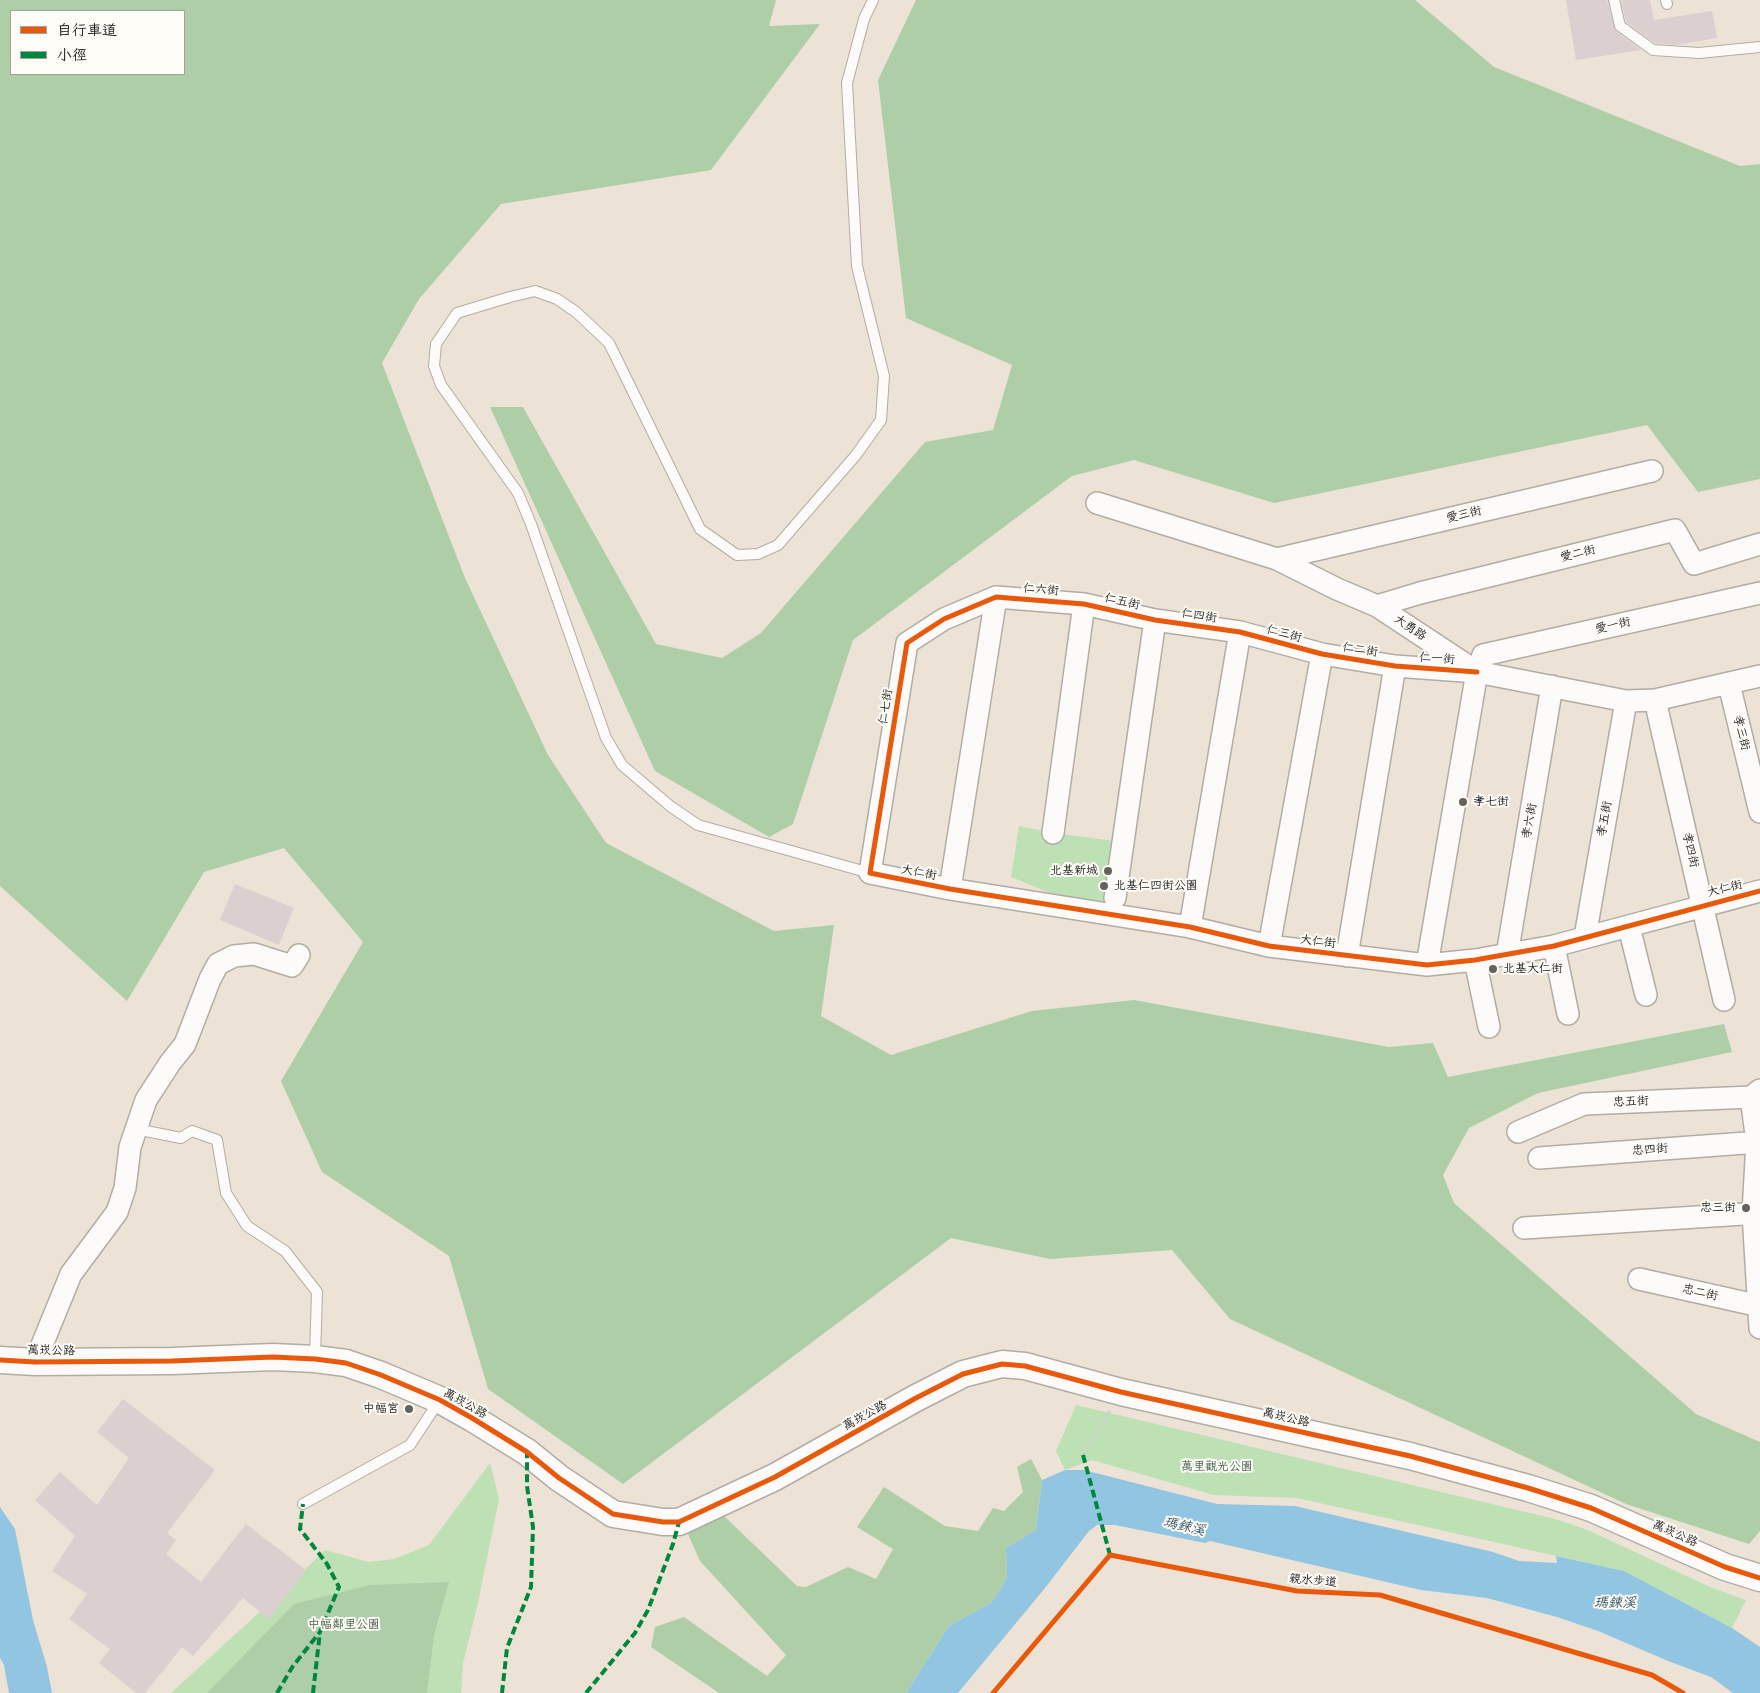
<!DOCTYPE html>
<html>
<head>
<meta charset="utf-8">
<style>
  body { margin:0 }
  #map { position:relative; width:1760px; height:1693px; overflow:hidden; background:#ece3d6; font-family:Pangolin,"LXGW WenKai TC",sans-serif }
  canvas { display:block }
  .legend { position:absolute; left:10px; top:10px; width:175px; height:65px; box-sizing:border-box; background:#fdfcf7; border:1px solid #a3a29f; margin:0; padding:6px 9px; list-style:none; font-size:15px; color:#1c1c1c }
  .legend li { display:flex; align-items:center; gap:10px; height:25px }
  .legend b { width:25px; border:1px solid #a3a29f }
</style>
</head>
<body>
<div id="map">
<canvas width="1760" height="1693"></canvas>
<ul class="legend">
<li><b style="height:6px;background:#e8590c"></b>自行車道</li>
<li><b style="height:6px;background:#00873e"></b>小徑</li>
</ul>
</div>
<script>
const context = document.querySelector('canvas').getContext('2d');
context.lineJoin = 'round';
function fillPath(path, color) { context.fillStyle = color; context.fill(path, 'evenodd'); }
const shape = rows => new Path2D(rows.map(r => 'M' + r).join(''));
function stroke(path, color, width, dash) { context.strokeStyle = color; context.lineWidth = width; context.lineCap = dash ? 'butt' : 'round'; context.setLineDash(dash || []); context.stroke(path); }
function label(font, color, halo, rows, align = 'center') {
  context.font = font + ' Pangolin,"LXGW WenKai TC",sans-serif'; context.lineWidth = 4; context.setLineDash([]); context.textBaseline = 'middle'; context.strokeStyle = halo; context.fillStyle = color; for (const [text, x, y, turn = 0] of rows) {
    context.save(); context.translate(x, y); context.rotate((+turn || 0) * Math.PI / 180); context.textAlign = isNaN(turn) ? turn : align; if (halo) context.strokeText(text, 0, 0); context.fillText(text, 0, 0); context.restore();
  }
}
fillPath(shape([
  [1019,826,1053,833,1123,842,1126,924,1011,877],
  [1076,1405,1559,1520,1590,1531,1710,1587,1746,1600,1732,1628,1624,1571,1297,1498,1214,1495,1092,1460,1065,1470,1056,1451],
  [490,1463,499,1499,477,1607,463,1663,461,1693,171,1693,274,1599,325,1550,369,1562,394,1559,429,1545]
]), '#bde0b4');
fillPath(shape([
  [0,0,776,0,769,26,820,24,711,170,501,204,419,299,382,363,465,578,548,755,606,843,774,931,834,925,821,1016,891,1055,1032,1011,1134,1000,1389,1047,1433,1043,1448,1077,1724,1024,1732,1052,1538,1093,1469,1128,1443,1175,1454,1203,1696,1414,1760,1442,1760,1531,1749,1544,1626,1504,1230,1319,1172,1250,1050,1259,951,1238,623,1484,488,1389,449,1256,322,1172,281,1081,363,942,284,848,204,872,127,1001,0,886],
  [11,11,184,11,184,74,11,74],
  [916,0,1415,0,1494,67,1740,166,1760,164,1760,479,1698,492,1647,425,1274,503,1134,460,1072,476,853,640,793,824,769,837,655,771,490,407,523,407,656,644,722,658,761,633,925,442,993,430,1012,365,906,318,878,80],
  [1031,1459,1042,1480,1036,1530,1006,1548,1007,1578,992,1602,949,1626,906,1693,719,1693,651,1647,655,1627,684,1617,767,1676,786,1655,700,1561,688,1534,692,1523,724,1516,797,1586,806,1587,848,1567,876,1579,893,1549,857,1527,884,1487,945,1526,978,1531,993,1508,1004,1511,1023,1492,1017,1467],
  [449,1582,434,1635,427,1693,207,1693,294,1604,370,1585]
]), '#adcea7');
fillPath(shape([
  [1065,1470,1084,1470,1217,1504,1295,1506,1493,1552,1519,1561,1557,1563,1556,1556,1624,1571,1732,1628,1760,1647,1760,1693,1733,1693,1711,1677,1668,1661,1598,1631,1557,1617,1487,1598,1421,1590,1210,1541,1205,1543,1115,1525,1097,1525,1089,1531,1045,1588,958,1693,906,1693,949,1626,992,1602,1007,1578,1006,1548,1036,1530,1042,1480],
  [0,1507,15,1529,33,1620,47,1667,52,1693,9,1693,4,1665,0,1658]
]), '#92c5e1');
fillPath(shape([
  [1566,0,1607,0,1616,31,1641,50,1576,60],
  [1621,0,1650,0,1654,20,1712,11,1717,38,1675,45,1655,43,1626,22],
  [235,884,294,908,279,945,220,920],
  [123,1399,215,1470,167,1533,176,1540,166,1554,201,1582,246,1524,306,1570,269,1619,243,1598,193,1656,182,1647,145,1693,136,1693,99,1663,110,1649,69,1619,87,1594,52,1571,75,1536,35,1500,60,1472,97,1505,129,1458,97,1432]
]), '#dbcfd0');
const service = shape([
  [1614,0,1620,26,1653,50,1699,53,1760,47],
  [1666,0,1667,4],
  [870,873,698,825,670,806,622,765,606,738,531,524,518,493,441,385,434,366,436,344,457,313,510,297,535,291,557,299,576,312,609,343,700,529,737,555,758,554,778,545,856,455,881,420,884,376,857,266,847,83,864,19,873,0],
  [136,1129,181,1138,192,1131,217,1140,226,1193,247,1226,285,1251,317,1292,315,1358],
  [303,1504,410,1445,439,1401]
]);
const minor = shape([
  [1097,503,1277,559,1337,589,1377,606,1477,672,1626,701,1655,700,1760,676],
  [1277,559,1652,471],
  [1377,606,1420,593,1675,530,1694,564,1760,544],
  [1477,672,1395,666,1322,654,1240,632,1155,620,1084,604,996,597,944,619,907,643,870,873,950,889,1190,927,1269,946,1427,965,1475,960,1554,946,1760,891],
  [1729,684,1760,812],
  [1655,700,1724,1000],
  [1053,833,1084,604],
  [950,889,996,597],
  [1115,898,1155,620],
  [1190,927,1240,632],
  [1629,927,1646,995],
  [1585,937,1626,701],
  [1269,946,1322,654],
  [1554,946,1568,1014],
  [1507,955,1552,686],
  [1347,956,1395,666],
  [1475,960,1489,1027],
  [1427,965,1477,672,1483,655,1760,593],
  [1760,1090,1751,1097,1757,1142,1753,1213,1760,1328],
  [1518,1132,1584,1104,1751,1097],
  [1539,1158,1760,1142],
  [1524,1228,1760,1213],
  [1639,1279,1760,1306],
  [35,1362,71,1274,117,1212,125,1188,130,1147,146,1100,170,1063,185,1044,210,979,218,964,234,956,254,954,292,966,299,955]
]);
const tertiary = shape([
  [0,1360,35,1362,172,1361,273,1357,315,1359,346,1363,381,1375,440,1400,472,1418,527,1452,559,1478,613,1514,663,1522,679,1522,775,1477,916,1398,963,1374,1002,1364,1025,1366,1121,1392,1410,1456,1528,1488,1591,1508,1725,1567,1760,1578]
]);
stroke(service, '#b2aca4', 12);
stroke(minor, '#b2aca4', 24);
stroke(tertiary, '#b2aca4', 29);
stroke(shape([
  [1083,1455,1110,1410]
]), '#d1cfcc', 3, [4, 4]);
stroke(service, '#fcfbf9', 10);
stroke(minor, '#fcfbf9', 21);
stroke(tertiary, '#fcfbf9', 26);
stroke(shape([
  [1083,1455,1110,1555],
  [277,1693,293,1666,320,1632,339,1587,327,1564,300,1529,303,1504],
  [313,1693,320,1632],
  [502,1693,507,1648,531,1587,533,1527,527,1486,527,1452],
  [586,1693,635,1633,648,1610,673,1544,679,1522]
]), '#00873e', 4, [8, 4]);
stroke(shape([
  [1477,672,1395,666,1322,654,1240,632,1155,620,1084,604,996,597,944,619,907,643,870,873,950,889,1190,927,1269,946,1427,965,1475,960,1554,946,1760,891],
  [0,1360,35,1362,172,1361,273,1357,315,1359,346,1363,381,1375,440,1400,472,1418,527,1452,559,1478,613,1514,663,1522,679,1522,775,1477,916,1398,963,1374,1002,1364,1025,1366,1121,1392,1410,1456,1528,1488,1591,1508,1725,1567,1760,1578],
  [993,1693,1110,1555,1297,1591,1380,1595,1652,1675,1683,1693]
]), '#e8590c', 5);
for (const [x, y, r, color] of [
  [1463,802,5,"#65625d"],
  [1108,871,5,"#65625d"],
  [1104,886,5,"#65625d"],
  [1493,969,5,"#65625d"],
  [1746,1208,5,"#65625d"],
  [409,1409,5,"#65625d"]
]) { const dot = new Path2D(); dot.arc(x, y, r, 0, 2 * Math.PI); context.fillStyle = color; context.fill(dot); stroke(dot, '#fdfcf7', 2); }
label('12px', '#1c1c1c', '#fdfcf7', [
  ["愛三街",1464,515,-13],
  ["愛二街",1578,554,-14],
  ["仁六街",1041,590,5],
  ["仁五街",1122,602,13],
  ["仁四街",1199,616,9],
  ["愛一街",1613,626,-13],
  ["大勇路",1410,628,34],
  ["仁三街",1284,634,15],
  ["仁二街",1360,650,9],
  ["仁一街",1437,659,4],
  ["仁七街",886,707,-81],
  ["孝三街",1741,733,76],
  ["孝五街",1605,819,-80],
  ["孝六街",1530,821,-80],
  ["孝四街",1690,850,77],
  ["大仁街",919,873,11],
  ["大仁街",1725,889,-14],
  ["大仁街",1318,942,7],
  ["忠五街",1631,1102,-2],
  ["忠四街",1650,1150,-4],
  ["忠二街",1700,1293,13],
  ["萬崁公路",51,1351,1],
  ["萬崁公路",465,1404,29],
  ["萬崁公路",865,1416,-29],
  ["萬崁公路",1286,1418,13],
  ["萬崁公路",1675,1534,24],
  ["親水步道",1313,1581,5]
]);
label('12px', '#1c1c1c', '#fdfcf7', [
  ["孝七街",1473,802],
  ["北基新城",1098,871,"right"],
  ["北基仁四街公園",1114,886],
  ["北基大仁街",1503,969],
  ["忠三街",1736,1208,"right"],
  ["中幅宮",399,1409,"right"]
], 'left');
label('12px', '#476047', '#fdfcf7', [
  ["萬里觀光公園",1217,1467],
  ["中幅鄰里公園",344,1625]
]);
label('italic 14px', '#3c5a6d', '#fdfcf7', [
  ["瑪鋉溪",1184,1527,13],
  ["瑪鋉溪",1615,1603]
]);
</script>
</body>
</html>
